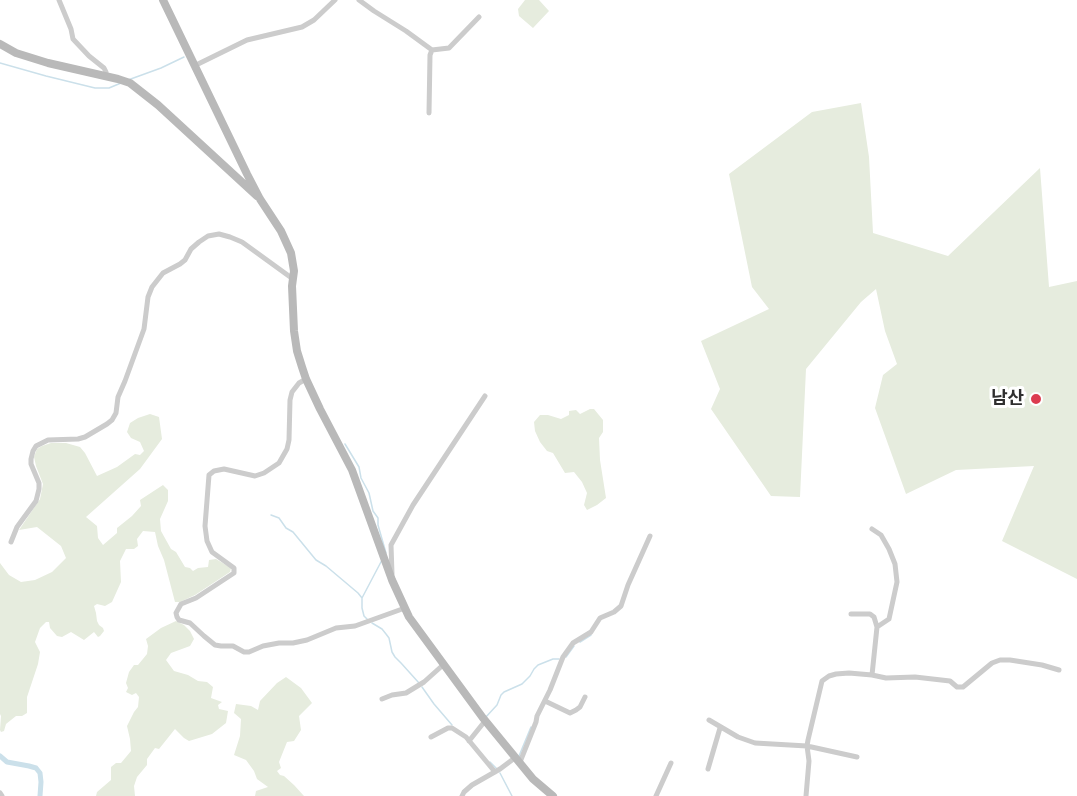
<!DOCTYPE html>
<html>
<head>
<meta charset="utf-8">
<style>
  body { margin:0 }
  canvas { display:block; background:#fff }
</style>
</head>
<body>
<canvas width="1077" height="796"></canvas>
<script>
const context = document.querySelector('canvas').getContext('2d');
context.lineJoin = 'round';
function fillPath(path, color) { context.fillStyle = color; context.fill(path, 'evenodd'); }
const shape = rows => new Path2D(rows.map(r => 'M' + r).join(''));
function stroke(path, color, width, dash) { context.strokeStyle = color; context.lineWidth = width; context.lineCap = dash ? 'butt' : 'round'; context.setLineDash(dash || []); context.stroke(path); }
function label(font, color, halo, rows, align = 'center') {
  context.font = font + ' "Fira Sans Condensed","Noto Sans KR",sans-serif'; context.lineWidth = 6; context.setLineDash([]); context.textBaseline = 'middle'; context.strokeStyle = halo; context.fillStyle = color; for (const [text, x, y, turn = 0] of rows) {
    context.save(); context.translate(x, y); context.rotate((+turn || 0) * Math.PI / 180); context.textAlign = isNaN(turn) ? turn : align; if (halo) context.strokeText(text, 0, 0); context.fillText(text, 0, 0); context.restore();
  }
}
fillPath(shape([
  [525,0,539,0,549,11,533,28,519,16,518,9],
  [861,103,869,157,873,233,948,256,1040,168,1049,287,1077,281,1077,579,1002,541,1034,466,956,470,906,494,875,408,883,375,897,364,885,331,876,289,861,302,806,369,800,497,771,496,711,409,720,389,701,341,769,309,752,287,729,174,812,112],
  [590,409,594,409,603,420,603,432,599,438,600,460,606,498,597,505,587,510,584,505,587,493,582,482,574,472,565,473,553,453,547,451,540,442,535,431,534,422,540,415,548,415,561,419,569,415,569,411,576,410,580,414],
  [150,414,159,417,162,439,140,469,86,517,97,526,98,538,103,545,117,533,117,528,132,516,141,506,140,500,163,485,168,490,168,501,160,519,161,531,171,549,176,552,185,567,190,568,193,571,198,568,208,567,209,560,216,559,231,568,230,572,195,595,180,602,175,602,164,560,158,546,155,532,143,531,137,539,138,546,134,549,126,549,120,561,121,582,112,602,105,606,97,604,94,606,96,613,97,621,99,625,103,628,104,631,100,636,98,637,94,632,84,640,71,632,62,637,57,636,50,628,49,622,46,622,40,628,35,642,40,652,38,664,27,697,27,713,22,716,16,716,6,724,4,731,1,732,0,730,1,716,0,714,0,563,9,575,21,582,35,580,52,572,66,558,61,546,37,527,19,530,40,499,43,484,36,466,34,457,35,454,37,449,42,446,51,443,66,443,80,447,85,453,97,476,117,467,135,454,140,455,144,451,140,442,131,438,127,432,130,423,138,418],
  [176,621,184,625,190,631,194,639,190,646,171,653,166,660,174,671,188,675,198,681,207,682,213,687,211,698,222,702,218,705,219,709,228,711,226,723,212,734,189,741,184,738,175,729,159,749,155,748,147,759,147,765,137,777,134,786,135,796,96,796,97,792,111,780,111,767,116,763,121,763,131,751,130,739,127,726,134,712,138,707,139,697,136,693,132,695,126,692,128,688,126,683,129,672,134,665,138,665,147,654,148,646,146,639,161,628],
  [286,677,301,688,312,703,299,716,301,730,294,741,287,742,279,762,281,768,277,771,280,775,284,776,294,785,304,796,255,796,256,791,268,787,257,779,254,771,246,760,234,755,240,736,241,719,234,713,236,704,251,706,258,710,260,701,277,683]
]), '#e6ecde');
stroke(shape([
  [0,63,46,76,95,88,109,88,121,83],
  [128,80,161,68,184,57],
  [345,444,359,467,361,478,369,493,373,511,378,518,378,525,386,553],
  [271,515,279,518,286,528,293,532,316,560,326,566,358,593,362,598],
  [368,620,364,616,362,608,362,598,382,560],
  [372,623,382,629,386,634,389,638,392,652,395,657,401,663,419,683],
  [580,642,591,635],
  [566,657,574,646],
  [422,687,434,704,452,725],
  [485,718,497,705,501,695,504,692,522,684,530,676,534,669,538,665,553,659,559,659],
  [519,756,531,727],
  [490,762,497,769],
  [500,773,512,796]
]), '#cbe0ea', 1.5);
stroke(shape([
  [0,756,7,762,29,766,36,768,40,773,41,782,40,796]
]), '#cbe0ea', 5);
stroke(shape([
  [59,0,71,29,73,39,89,56,104,68,106,72,106,77],
  [359,0,374,11,406,31,432,50,449,48,479,17],
  [194,66,247,40,302,27,314,20,335,0],
  [429,113,430,55,432,50],
  [306,379,299,383,292,392,290,400,289,440,287,449,279,463,264,473,255,476,224,469,214,471,209,475,205,526,207,541,212,552,234,568,234,573,196,598,181,604,176,613,177,617,179,620,190,623,204,636,215,645,221,646,233,646,244,652,249,652,263,646,279,643,293,643,307,640,336,628,355,626,405,608],
  [11,542,17,527,36,501,39,489,39,483,31,464,31,459,33,451,36,446,48,440,78,439,85,437,107,424,112,420,116,413,118,397,125,381,144,329,148,297,152,287,163,273,180,264,185,260,191,249,199,242,208,236,219,234,230,237,242,242,293,279],
  [392,574,391,545,413,505,485,396],
  [851,614,870,614,874,617,877,627],
  [872,675,877,627,889,619,897,582,895,564,889,549,881,535,872,529],
  [382,699,392,695,406,693,424,682,443,665],
  [545,701,570,713,576,710,580,707,585,697],
  [709,720,738,737,755,743,807,746,857,757],
  [431,737,448,728,452,728,466,737,471,743,495,772],
  [469,741,485,721],
  [520,762,536,722,537,716,550,690,563,657,573,643,591,632,600,618,614,612,621,606,628,585,650,536],
  [708,769,720,728],
  [0,793,2,796],
  [462,796,464,792,472,785,500,769,516,757],
  [656,796,671,763],
  [806,796,809,761,807,746,808,740,822,681,829,676,836,674,849,673,872,675,886,678,915,677,950,681,957,687,963,687,992,663,1000,660,1010,660,1042,665,1059,670]
]), '#ccc', 5);
stroke(shape([
  [163,0,247,174,260,199,281,231,291,253,294,271,292,286,294,331,297,351,302,367,306,379,320,409,352,470,392,580,409,617,483,718,533,779,553,796],
  [0,44,16,53,48,63,118,79,130,83,158,105,257,196]
]), '#b9b9b9', 8);
for (const [x, y, r, color] of [
  [1036,399,6,"#dc3c50"]
]) { const dot = new Path2D(); dot.arc(x, y, r, 0, 2 * Math.PI); context.fillStyle = color; context.fill(dot); stroke(dot, '#fff', 2); }
label('bold 18px', '#2f2f2f', '#fff', [
  ["남산",1024,399]
], 'right');
</script>
</body>
</html>
